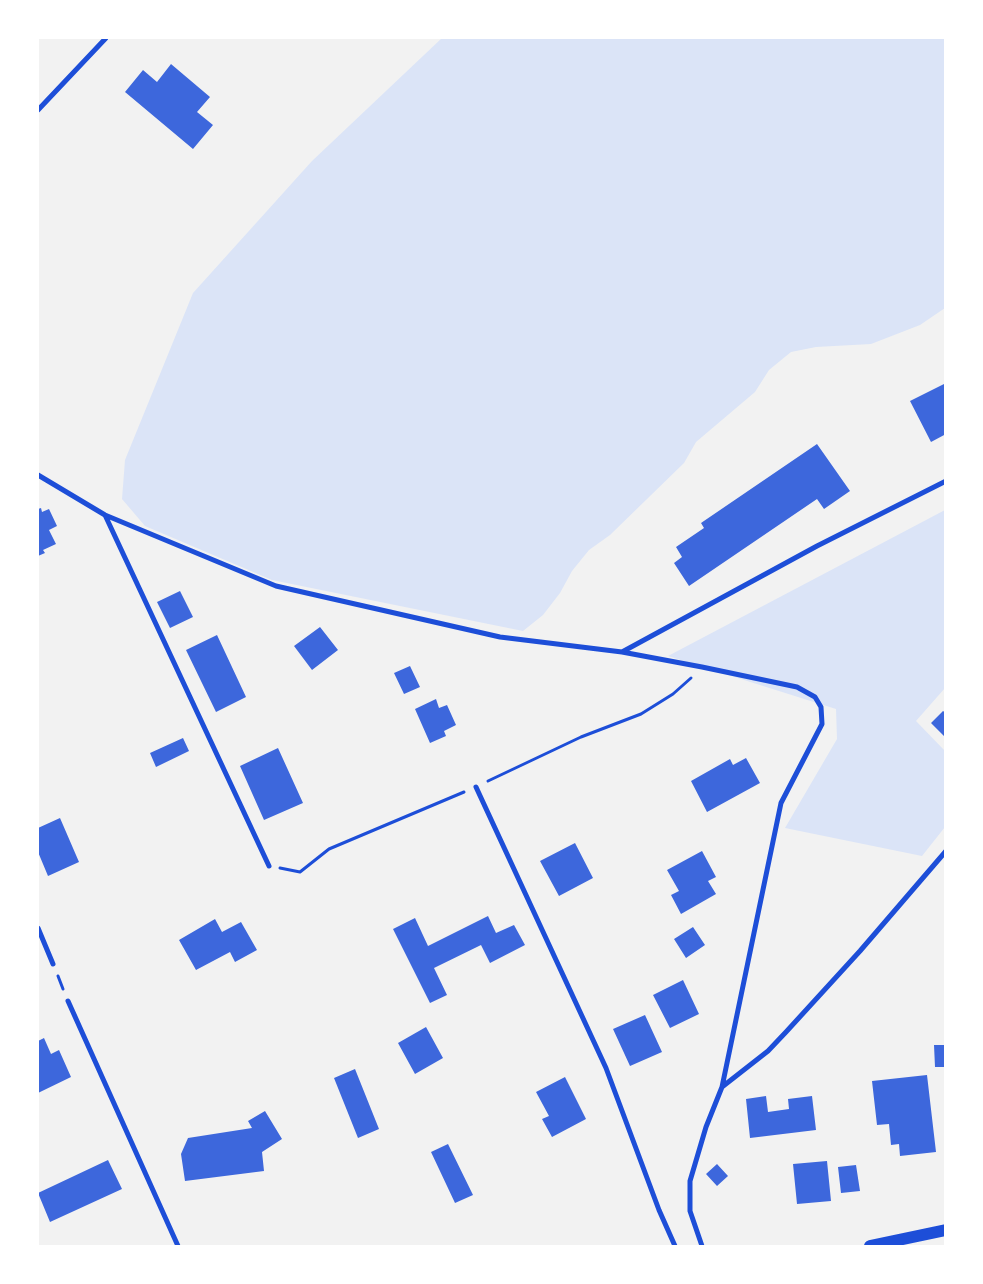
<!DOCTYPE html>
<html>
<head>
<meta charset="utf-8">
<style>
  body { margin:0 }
  #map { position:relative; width:983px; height:1284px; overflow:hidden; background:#f2f2f2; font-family:"Roboto Condensed",sans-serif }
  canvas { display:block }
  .frame { position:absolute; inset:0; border:39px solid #fff; pointer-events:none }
</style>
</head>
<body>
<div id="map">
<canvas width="983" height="1284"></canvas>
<div class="frame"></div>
</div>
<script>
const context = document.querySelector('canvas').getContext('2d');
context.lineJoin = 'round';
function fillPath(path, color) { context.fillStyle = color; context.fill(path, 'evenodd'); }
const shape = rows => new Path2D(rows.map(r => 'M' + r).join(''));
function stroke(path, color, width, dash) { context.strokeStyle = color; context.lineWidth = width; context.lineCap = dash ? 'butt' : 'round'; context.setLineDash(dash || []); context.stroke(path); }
fillPath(shape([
  [442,38,945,38,945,308,920,325,871,344,816,347,791,352,769,370,755,392,696,442,684,463,610,535,589,550,572,571,560,593,543,615,523,631,272,580,145,526,122,499,125,460,193,293,312,161],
  [945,510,945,688,916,721,945,751,945,827,922,856,785,828,837,739,836,709,668,656]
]), '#dbe4f7');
fillPath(shape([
  [171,64,210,97,197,112,213,125,193,149,125,92,143,70,157,82],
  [946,383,946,434,931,442,910,401],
  [817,444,850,491,824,509,817,499,689,586,674,563,682,557,676,547,704,528,701,523],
  [41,508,42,512,49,509,57,526,49,530,56,544,43,550,45,553,38,556,38,509],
  [180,591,193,617,170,628,157,602],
  [320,627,338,650,312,670,294,646],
  [217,635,246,697,216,712,186,650],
  [410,666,420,687,404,694,394,673],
  [436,699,439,708,447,705,456,725,444,731,446,736,430,743,415,709],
  [943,711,946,713,946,738,931,723],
  [183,738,189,751,156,767,150,753],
  [278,748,303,803,264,820,240,766],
  [746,758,760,783,707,812,691,781,730,759,733,765],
  [60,818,79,862,48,876,38,852,38,828],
  [575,843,593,878,559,896,540,861],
  [702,851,716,877,708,881,716,894,681,914,671,895,679,891,667,870],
  [488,916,496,933,514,925,525,945,490,963,481,945,434,968,447,995,430,1003,393,929,415,918,428,946],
  [215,919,222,932,241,922,257,950,235,962,230,952,196,970,179,940],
  [693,927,705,945,686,958,674,939],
  [683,980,699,1014,670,1028,653,995],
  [645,1015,662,1052,630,1066,613,1029],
  [426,1027,443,1058,415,1074,398,1043],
  [44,1038,51,1054,59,1050,71,1077,38,1093,38,1041],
  [934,1045,946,1045,946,1067,935,1067],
  [355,1069,379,1129,358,1138,334,1078],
  [927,1075,936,1152,900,1156,899,1144,891,1145,889,1124,877,1125,872,1081],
  [565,1077,586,1119,552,1137,542,1119,549,1116,536,1092],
  [766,1096,768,1112,789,1109,788,1099,812,1096,816,1130,750,1138,746,1099],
  [265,1111,282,1139,262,1152,264,1171,185,1181,181,1154,188,1138,252,1128,248,1121],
  [448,1144,473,1195,455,1203,431,1152],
  [108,1160,122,1189,50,1222,38,1193],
  [827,1161,831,1201,797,1204,793,1164],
  [717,1164,728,1176,717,1186,706,1174],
  [856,1165,860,1191,841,1193,838,1167]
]), '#3d67dc');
stroke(shape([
  [488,781,581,737,641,714,673,694,691,678],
  [280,868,300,872,329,849,464,792],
  [58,976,63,989]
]), '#1d4ed8', 3);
stroke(shape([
  [38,110,106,38],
  [38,475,105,515,276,586,500,637,622,652,702,667,797,687,815,697,821,707,822,724,781,803,722,1087,706,1127,690,1181,690,1211,702,1246],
  [105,515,269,866],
  [622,652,817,546,946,481],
  [476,787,606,1068,659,1210,675,1246],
  [38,928,53,964],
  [68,1001,178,1246],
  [722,1087,768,1051,786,1032,860,951,946,851]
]), '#1d4ed8', 5);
stroke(shape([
  [870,1246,946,1230]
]), '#1d4ed8', 12);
</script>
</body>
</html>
